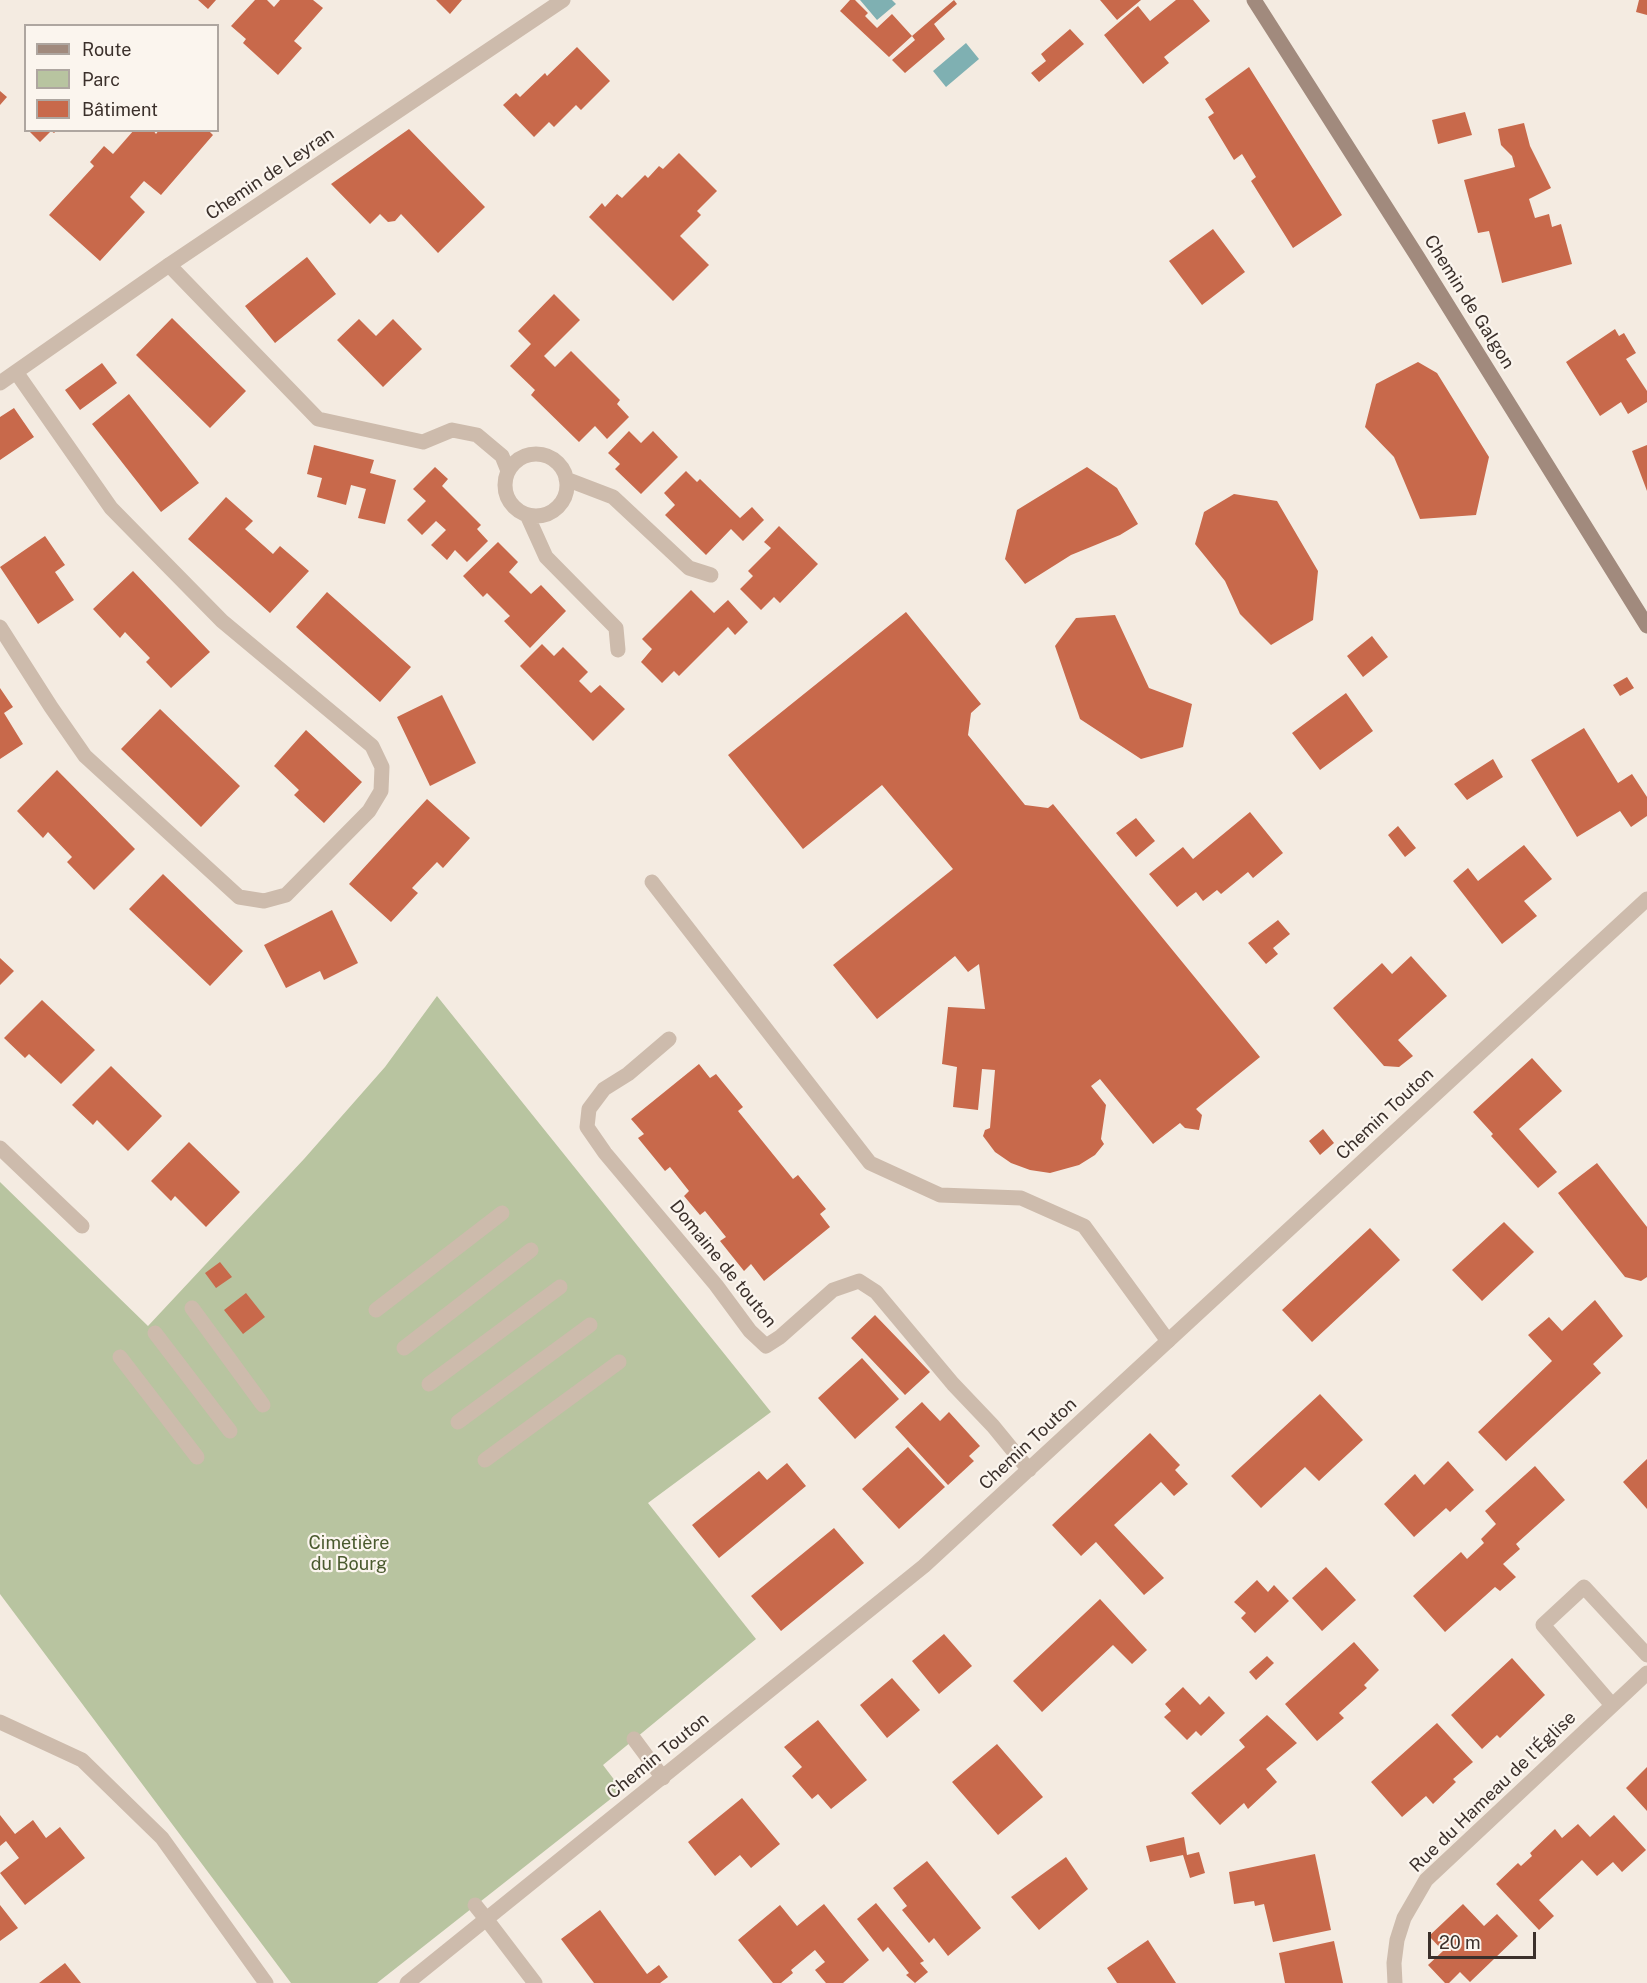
<!DOCTYPE html>
<html>
<head>
<meta charset="utf-8">
<style>
  body { margin:0 }
  #map { position:relative; width:1647px; height:1983px; overflow:hidden; background:#f4ebe1; font-family:"Public Sans",sans-serif }
  canvas { display:block }
  .legend { position:absolute; left:24px; top:24px; width:195px; height:108px; box-sizing:border-box; background:#fbf5ee; border:2px solid #aea6a0; margin:0; padding:8px 10px; list-style:none; font-size:18px; color:#3b302b }
  .legend li { display:flex; align-items:center; gap:12px; height:30px }
  .legend b { width:30px; border:2px solid #aea6a0 }
  .scale { position:absolute; left:1428px; top:1932px; width:108px; height:27px; box-sizing:border-box; border:3px solid #3b302b; border-top:0; padding-left:8px; font-size:18px; line-height:21px; white-space:nowrap; color:#3b302b; -webkit-text-stroke:4px #fbf5ee; paint-order:stroke }
</style>
</head>
<body>
<div id="map">
<canvas width="1647" height="1983"></canvas>
<ul class="legend">
<li><b style="height:8px;background:#a18a7d"></b>Route</li>
<li><b style="height:16px;background:#b8c4a0"></b>Parc</li>
<li><b style="height:16px;background:#c8694b"></b>Bâtiment</li>
</ul>
<div class="scale">20 m</div>
</div>
<script>
const context = document.querySelector('canvas').getContext('2d');
context.lineJoin = 'round';
function fillPath(path, color) { context.fillStyle = color; context.fill(path, 'evenodd'); }
const shape = rows => new Path2D(rows.map(r => 'M' + r).join(''));
function stroke(path, color, width, dash) { context.strokeStyle = color; context.lineWidth = width; context.lineCap = dash ? 'butt' : 'round'; context.setLineDash(dash || []); context.stroke(path); }
function label(font, color, halo, rows, align = 'center') {
  context.font = font + ' "Public Sans",sans-serif'; context.lineWidth = 4.5; context.setLineDash([]); context.textBaseline = 'middle'; context.strokeStyle = halo; context.fillStyle = color; for (const [text, x, y, turn = 0] of rows) {
    context.save(); context.translate(x, y); context.rotate((+turn || 0) * Math.PI / 180); context.textAlign = isNaN(turn) ? turn : align; if (halo) context.strokeText(text, 0, 0); context.fillText(text, 0, 0); context.restore();
  }
}
fillPath(shape([
  [437,996,771,1412,648,1503,756,1639,603,1765,622,1790,377,1983,291,1983,0,1594,0,1182,148,1326,304,1159,385,1067]
]), '#b8c4a0');
fillPath(shape([
  [860,0,892,0,896,4,877,20],
  [966,43,979,59,946,87,933,71]
]), '#7fb0b2');
fillPath(shape([
  [198,0,216,0,208,9],
  [255,0,267,0,274,7,280,0,313,0,323,8,294,41,302,48,278,75,243,43,246,39,231,26],
  [436,0,462,0,450,14],
  [850,0,855,0,868,13,865,16,877,28,892,14,912,36,889,57,840,11],
  [954,0,957,4,934,24,945,39,905,73,892,60,915,40,912,36],
  [1100,0,1141,0,1117,20],
  [1176,0,1193,0,1210,21,1164,57,1169,63,1143,84,1104,35,1138,6,1150,21],
  [1639,0,1647,0,1647,15,1636,12],
  [1070,29,1084,44,1039,82,1031,73,1046,61,1041,54],
  [577,47,610,81,581,110,576,105,554,127,549,122,534,137,503,105,516,93,520,97,545,73,547,76],
  [1249,67,1342,215,1293,248,1251,181,1256,177,1242,154,1234,160,1208,117,1214,113,1205,99],
  [0,91,7,97,0,105],
  [1465,112,1472,135,1438,144,1432,120],
  [1524,123,1530,146,1551,188,1529,199,1535,218,1549,214,1552,227,1561,224,1572,264,1502,283,1489,231,1478,233,1464,180,1515,167,1512,156,1501,145,1498,129],
  [409,129,485,207,438,253,401,214,395,221,388,222,380,214,370,224,331,184],
  [28,130,57,130,54,133,51,131,40,142],
  [134,130,153,130,156,134,159,130,208,130,213,135,161,195,144,181,130,197,145,212,100,261,49,215,94,166,90,162,104,146,113,154],
  [679,153,717,191,697,211,701,215,680,236,709,265,673,301,589,217,602,203,605,207,617,194,622,198,645,175,648,178,659,166,663,169],
  [1213,229,1245,272,1202,305,1169,261],
  [307,257,336,294,275,343,245,306],
  [554,294,580,320,544,356,555,367,571,351,620,400,617,404,629,417,607,439,595,426,579,442,531,395,535,390,510,366,531,344,518,331],
  [172,318,246,391,210,428,136,355],
  [359,319,376,336,393,319,422,349,383,387,337,340],
  [1615,329,1619,336,1624,333,1636,353,1626,359,1647,391,1647,402,1628,414,1621,402,1600,416,1566,362],
  [1418,362,1437,373,1489,457,1476,515,1420,519,1394,457,1365,427,1376,384],
  [102,363,117,383,80,410,65,390],
  [129,394,199,483,161,512,92,424],
  [14,408,34,437,0,460,0,417],
  [629,431,641,443,653,431,678,457,641,494,615,469,620,464,608,453],
  [314,445,374,460,370,473,396,480,385,524,358,518,366,489,351,485,346,505,317,497,322,478,307,474],
  [1647,445,1647,491,1632,451],
  [435,467,448,479,442,486,481,525,477,529,488,541,467,562,455,550,447,560,431,545,446,530,436,521,422,535,407,520,426,501,413,489],
  [1087,467,1117,488,1138,524,1120,535,1071,555,1025,584,1005,559,1017,510],
  [686,471,697,482,700,479,740,518,752,507,764,520,743,541,731,529,706,555,665,515,675,505,664,493],
  [1234,494,1277,501,1318,571,1313,620,1271,645,1240,614,1225,581,1195,544,1204,512],
  [226,497,253,521,245,529,273,554,280,546,309,571,270,613,188,539],
  [779,526,818,564,780,603,774,597,761,610,740,589,753,576,748,571,771,548,764,542],
  [45,536,65,565,55,572,74,600,38,624,0,567],
  [498,542,518,562,509,572,531,594,541,585,566,611,530,648,504,621,510,616,487,593,483,597,463,576],
  [133,571,210,652,171,688,146,662,150,658,125,632,120,638,93,609],
  [691,590,714,613,728,600,748,622,735,635,728,627,679,676,674,671,662,683,641,662,652,649,642,639],
  [327,592,411,667,380,702,296,627],
  [906,612,981,704,971,713,968,735,1025,805,1048,808,1053,804,1260,1057,1196,1109,1202,1115,1199,1130,1185,1128,1180,1123,1153,1144,1100,1079,1091,1086,1106,1105,1101,1139,1104,1144,1095,1155,1079,1165,1050,1173,1030,1170,1011,1163,995,1152,983,1136,985,1130,990,1128,995,1070,982,1069,978,1110,953,1107,957,1067,942,1064,948,1007,985,1009,979,964,968,972,955,956,877,1019,833,965,953,869,882,785,803,849,728,755],
  [1115,615,1149,688,1192,704,1183,747,1141,759,1080,719,1055,646,1076,618],
  [1372,636,1388,657,1363,677,1347,656],
  [542,644,554,656,563,647,588,672,579,681,591,693,600,685,625,709,593,741,520,666],
  [1627,677,1634,688,1620,696,1613,685],
  [0,688,13,707,4,713,23,744,0,759],
  [1346,693,1373,731,1320,770,1292,733],
  [442,695,476,763,430,786,397,717],
  [160,709,240,786,201,827,121,749],
  [1584,728,1618,783,1632,774,1647,797,1647,816,1631,827,1620,811,1577,837,1531,760],
  [306,730,362,782,324,823,294,795,299,790,274,766],
  [1493,759,1503,777,1467,800,1454,784],
  [57,770,135,849,94,890,67,862,72,857,48,832,43,838,17,811],
  [427,799,470,838,443,868,437,862,412,888,418,893,391,922,349,884],
  [1250,812,1283,853,1253,878,1248,872,1221,894,1217,890,1203,901,1196,892,1177,907,1149,874,1183,847,1193,859],
  [1136,818,1155,841,1136,857,1116,833],
  [1398,826,1416,848,1405,857,1388,835],
  [1524,845,1552,879,1524,901,1537,916,1502,944,1453,881,1468,868,1478,881],
  [163,874,243,951,210,986,129,909],
  [332,910,358,963,324,980,320,971,286,988,264,945],
  [1278,920,1290,934,1273,948,1278,954,1266,964,1248,943],
  [1411,956,1447,996,1398,1040,1413,1056,1399,1067,1384,1066,1333,1008,1382,963,1392,974],
  [0,958,14,971,0,985],
  [42,1000,95,1050,61,1084,29,1054,25,1058,4,1038],
  [1532,1058,1562,1091,1519,1129,1557,1172,1538,1188,1491,1136,1493,1134,1473,1112],
  [699,1064,710,1078,716,1074,743,1107,738,1111,793,1179,798,1175,826,1209,820,1214,830,1227,764,1281,751,1264,744,1271,720,1241,726,1237,705,1211,700,1215,684,1196,689,1191,670,1167,665,1171,638,1138,644,1134,631,1119],
  [111,1066,162,1116,128,1151,97,1120,93,1125,72,1105],
  [1323,1129,1334,1143,1320,1155,1309,1141],
  [189,1142,240,1192,206,1227,175,1196,171,1201,151,1181],
  [1597,1163,1647,1227,1647,1277,1641,1281,1625,1277,1558,1193],
  [1504,1222,1534,1252,1482,1301,1452,1270],
  [1370,1228,1400,1260,1312,1342,1282,1310],
  [220,1262,232,1277,216,1288,205,1273],
  [246,1293,265,1317,243,1334,224,1310],
  [1595,1300,1623,1336,1593,1364,1601,1373,1506,1461,1478,1432,1552,1361,1528,1335,1549,1317,1562,1331],
  [875,1315,930,1372,905,1395,851,1338],
  [862,1358,899,1399,855,1439,818,1398],
  [1320,1394,1363,1440,1319,1481,1305,1467,1261,1508,1231,1476],
  [922,1402,940,1421,949,1412,980,1446,969,1456,974,1461,948,1485,895,1427],
  [1150,1433,1180,1465,1175,1470,1188,1484,1174,1496,1161,1482,1114,1525,1164,1578,1144,1595,1096,1542,1081,1556,1052,1525],
  [908,1447,945,1487,899,1529,862,1489],
  [1647,1459,1647,1509,1623,1482],
  [1448,1461,1474,1490,1450,1512,1446,1508,1414,1537,1384,1504,1415,1474,1424,1485],
  [787,1463,806,1486,719,1558,692,1525,759,1471,767,1480],
  [1535,1466,1565,1500,1516,1544,1520,1549,1503,1564,1516,1577,1500,1591,1495,1587,1445,1632,1413,1596,1461,1552,1467,1559,1484,1543,1481,1539,1496,1524,1485,1511],
  [834,1528,864,1563,781,1631,751,1596],
  [1326,1567,1356,1600,1322,1631,1292,1598],
  [1257,1580,1268,1592,1274,1585,1289,1601,1255,1633,1241,1618,1246,1613,1234,1602],
  [1100,1599,1147,1650,1132,1664,1113,1645,1042,1712,1013,1681],
  [944,1634,972,1666,939,1694,912,1661],
  [1354,1642,1379,1670,1364,1685,1367,1688,1339,1713,1344,1718,1317,1741,1285,1704],
  [1267,1656,1274,1663,1256,1680,1249,1672],
  [1512,1658,1545,1695,1500,1738,1497,1735,1482,1749,1451,1715],
  [892,1678,920,1710,887,1738,860,1705],
  [1183,1687,1200,1705,1209,1696,1225,1713,1201,1736,1196,1731,1187,1740,1164,1717,1171,1711,1165,1704],
  [1267,1715,1297,1743,1266,1769,1277,1782,1248,1809,1244,1803,1220,1825,1191,1793,1245,1747,1239,1740],
  [818,1720,867,1780,831,1809,818,1794,812,1799,792,1776,802,1767,784,1747],
  [1437,1723,1473,1762,1453,1779,1456,1782,1433,1804,1426,1796,1402,1817,1371,1782],
  [997,1744,1043,1797,998,1835,952,1782],
  [1647,1767,1647,1811,1626,1788],
  [742,1798,780,1844,751,1868,740,1855,715,1876,688,1842],
  [0,1815,15,1834,33,1820,46,1838,60,1827,85,1858,25,1905,0,1873,19,1858,6,1841,0,1846],
  [1614,1815,1646,1850,1622,1872,1613,1862,1597,1876,1582,1860,1539,1900,1554,1916,1539,1930,1496,1884,1518,1863,1521,1866,1532,1856,1530,1853,1555,1829,1562,1838,1578,1824,1590,1837],
  [1184,1837,1187,1855,1199,1852,1205,1873,1190,1878,1183,1855,1150,1862,1146,1846],
  [1315,1854,1331,1930,1273,1942,1264,1904,1255,1906,1254,1901,1234,1904,1229,1872],
  [1066,1857,1088,1889,1039,1930,1011,1897],
  [927,1861,981,1928,948,1956,934,1938,929,1943,902,1910,907,1906,893,1888],
  [876,1903,924,1961,920,1963,928,1972,915,1983,906,1975,909,1973,888,1947,883,1952,857,1919],
  [824,1904,869,1960,843,1983,826,1983,815,1970,825,1962,815,1950,791,1970,793,1973,781,1983,773,1983,738,1940,780,1905,797,1926],
  [1463,1904,1484,1926,1497,1914,1518,1936,1470,1982,1460,1972,1449,1983,1445,1983,1428,1965,1443,1951,1429,1936],
  [0,1905,18,1928,0,1941],
  [600,1910,647,1974,659,1965,668,1977,660,1983,594,1983,561,1939],
  [1148,1940,1176,1983,1117,1983,1107,1968],
  [1334,1941,1343,1983,1285,1983,1279,1953],
  [65,1963,81,1983,39,1983]
]), '#c8694b');
stroke(shape([
  [169,265,318,419,423,442,452,430,477,435,502,456,508,471],
  '505 485a31 31 0 1 1 62 0a31 31 0 1 1-62 0Z',
  [566,479,613,497,689,568,711,575],
  [527,515,546,557,616,628,618,650],
  [652,882,870,1163,940,1195,1021,1198,1084,1226,1168,1341],
  [192,1308,263,1405],
  [376,1310,502,1213],
  [155,1333,230,1431],
  [404,1348,531,1250],
  [120,1357,197,1457],
  [429,1384,560,1287],
  [458,1422,590,1325],
  [485,1460,619,1362],
  [634,1739,663,1778],
  [475,1905,487,1920]
]), '#cdbbac', 15);
stroke(shape([
  [0,383,169,265,563,0],
  [0,627,51,707,85,756,239,897,264,901,286,895,369,811,381,791,382,767,372,746,222,621,111,508,16,372],
  [669,1039,628,1074,604,1089,589,1109,587,1127,605,1153,716,1285,750,1331,766,1346,780,1337,833,1290,859,1281,876,1292,953,1384,993,1426,1029,1470],
  [0,1148,82,1226],
  [1612,1705,1543,1625,1584,1587,1647,1655],
  [0,1722,82,1760,162,1838,266,1983],
  [487,1920,535,1983],
  [407,1983,924,1566,1647,899],
  [1395,1983,1394,1963,1397,1940,1404,1918,1426,1880,1647,1673]
]), '#cdbbac', 15);
stroke(shape([
  [1254,0,1417,256,1647,626]
]), '#a18a7d', 15);
label('18px', '#3b302b', '#fbf5ee', [
  ["Chemin de Leyran",270,174,-34],
  ["Chemin de Galgon",1469,302,58],
  ["Chemin Touton",1385,1114,-43],
  ["Domaine de touton",723,1264,51],
  ["Chemin Touton",1028,1444,-43],
  ["Chemin Touton",658,1756,-39],
  ["Rue du Hameau de l'Église",1493,1792,-44]
]);
label('18px', '#4a5a2e', '#fbf5ee', [
  ["Cimetière",349,1543],
  ["du Bourg",349,1564]
]);
</script>
</body>
</html>
